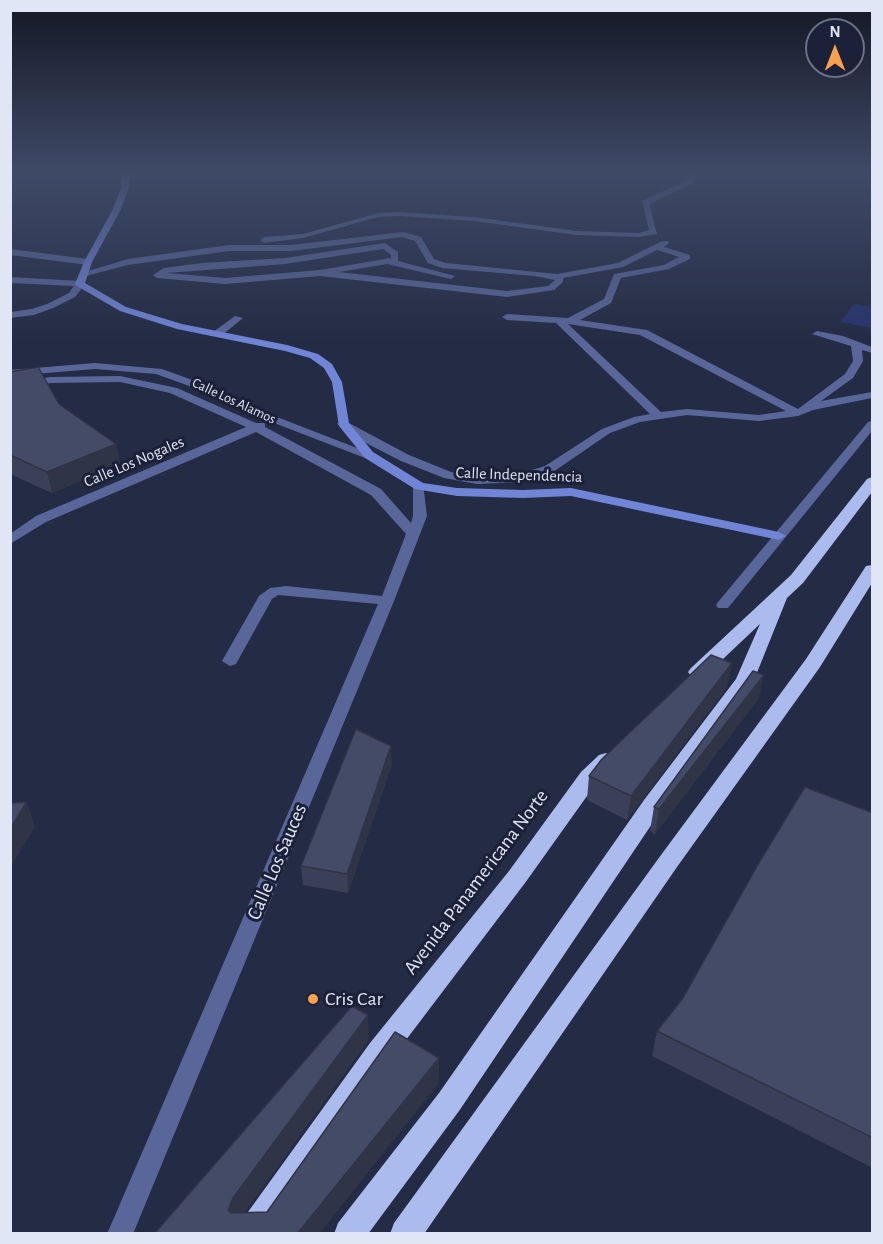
<!DOCTYPE html>
<html>
<head>
<meta charset="utf-8">
<style>
  body { margin:0 }
  #map { position:relative; width:883px; height:1244px; overflow:hidden; background:#242b44; font-family:"Alegreya Sans",sans-serif }
  canvas { display:block }
  .frame { position:absolute; inset:0; border:12px solid #e0e6f6; pointer-events:none }
  .north { position:absolute; left:805px; top:18px; width:60px; height:60px; box-sizing:border-box; background:#1b2139; border:2px solid #6a7085; border-radius:50%; rotate:0deg; font-size:16px; font-weight:700; line-height:24px; text-align:center; color:#e0e6f6 }
  .north::after { content:''; display:block; margin:auto; width:21px; height:27px; background:#f8a04b; clip-path:polygon(50% 0,100% 100%,50% 72%,0 100%) }
</style>
</head>
<body>
<div id="map">
<canvas width="883" height="1244"></canvas>
<div class="frame"></div>
<div class="north">N</div>
</div>
<script>
const context = document.querySelector('canvas').getContext('2d');
context.lineJoin = 'round';
function fillPath(path, color) { context.fillStyle = color; context.fill(path, 'evenodd'); }
const shape = rows => new Path2D(rows.map(r => 'M' + r).join(''));
function stroke(path, color, width, dash) { context.strokeStyle = color; context.lineWidth = width; context.lineCap = dash ? 'butt' : 'round'; context.setLineDash(dash || []); context.stroke(path); }
function label(font, color, halo, rows, align = 'center') {
  context.font = font + ' "Alegreya Sans",sans-serif'; context.lineWidth = 6; context.setLineDash([]); context.textBaseline = 'middle'; context.strokeStyle = halo; context.fillStyle = color; for (const [text, x, y, turn = 0] of rows) {
    context.save(); context.translate(x, y); context.rotate((+turn || 0) * Math.PI / 180); context.textAlign = isNaN(turn) ? turn : align; if (halo) context.strokeText(text, 0, 0); context.fillText(text, 0, 0); context.restore();
  }
}
fillPath(shape([
  [854,304,872,307,872,328,840,322]
]), '#28336d');
fillPath(shape([
  [688,172,695,172,694,183,649,204,657,234,639,237,577,235,474,221,399,216,378,217,303,238,264,243,260,240,264,237,303,234,378,213,399,212,474,217,577,231,639,233,649,230,642,201,687,180,688,172],
  [403,232,421,237,434,259,446,263,557,274,618,263,662,241,668,241,669,243,664,247,690,255,690,259,669,269,621,278,611,303,580,320,647,330,798,409,845,374,853,361,851,346,812,334,817,331,843,336,872,347,872,353,862,350,863,361,853,378,821,401,872,392,872,398,813,410,798,416,759,421,687,415,640,422,610,433,553,472,520,482,477,484,444,478,401,461,362,441,337,424,339,422,347,422,409,455,451,472,477,476,519,474,545,466,602,429,634,417,650,414,556,323,507,320,502,317,507,314,568,318,604,299,614,274,664,265,679,257,657,250,623,267,563,278,563,282,554,290,507,297,320,276,225,284,157,278,153,275,164,268,202,263,285,258,385,243,398,252,398,261,455,276,451,279,387,264,339,272,507,291,548,286,555,280,534,276,442,268,428,263,415,241,402,237,291,251,229,251,128,265,82,277,78,274,128,259,229,245,291,245,403,232],
  [383,249,391,255,391,258,320,270,225,278,167,273,285,264,383,249],
  [568,324,640,335,786,411,759,415,687,409,661,412,568,324],
  [10,249,88,259,92,262,88,265,10,255,10,249],
  [10,277,80,281,85,284,75,297,53,308,34,315,10,318,10,312,32,309,47,304,69,293,74,286,10,283,10,277],
  [235,316,243,318,221,336,213,336,213,332,235,316],
  [95,363,162,369,214,388,277,417,375,455,369,459,365,458,269,421,206,392,156,374,95,369,10,376,10,370,95,363],
  [120,376,177,388,256,423,265,423,265,427,381,489,411,523,413,516,413,486,419,482,423,483,427,516,394,601,133,1234,107,1234,378,604,278,595,272,599,236,664,230,666,222,661,259,596,270,588,286,586,382,596,406,534,371,495,256,432,46,522,10,544,10,534,36,516,246,427,170,393,120,382,51,383,10,389,10,383,51,377,120,376],
  [872,421,872,431,728,608,718,608,716,605,718,602,868,422,872,421]
]), '#596699');
fillPath(shape([
  [123,172,131,172,129,187,121,209,92,262,85,283,126,307,182,324,287,345,318,354,332,364,342,382,349,423,373,452,423,483,457,488,523,490,571,488,779,532,786,536,779,540,571,496,523,498,457,496,415,489,365,458,339,426,332,382,324,368,310,358,285,351,177,329,120,311,77,286,75,284,84,262,113,209,121,187,123,172]
]), '#7185d7');
fillPath(shape([
  [872,477,872,492,803,583,787,598,752,685,660,812,459,1111,368,1234,334,1234,338,1223,439,1093,644,800,736,679,760,624,705,676,691,676,688,672,691,668,791,575,867,479,872,477],
  [872,565,872,583,820,667,677,867,424,1234,390,1234,394,1223,661,855,806,659,866,566,872,565],
  [606,753,613,755,616,760,613,765,597,782,525,883,390,1061,270,1234,236,1234,240,1223,370,1043,509,871,581,772,599,755,606,753]
]), '#acbbed');
fillPath(shape([
  [10,372,59,404,116,444,120,464,52,493,10,474],
  [732,663,727,687,627,820,587,800,589,776],
  [759,698,655,834,650,831,654,807],
  [392,764,348,893,303,885,301,866],
  [873,813,873,1168,652,1056,657,1031]
]), '#3a4058');
fillPath(shape([
  [116,444,120,464,52,493,47,472],
  [732,663,727,687,627,820,631,796],
  [764,675,759,698,655,834,659,809],
  [391,746,392,764,348,893,347,874],
  [27,802,35,827,10,868,10,829],
  [368,1015,369,1040,238,1222,228,1210,233,1198],
  [439,1058,439,1083,320,1233,298,1233]
]), '#303447');
const building = shape([
  [38,367,59,404,116,444,47,472,10,455,10,372,38,367],
  [711,655,732,663,631,796,589,776,602,759,711,655],
  [753,671,764,675,659,809,654,807,753,671],
  [356,729,391,746,347,874,301,866,356,729],
  [805,787,873,813,873,1138,657,1031,683,998,760,861,805,787],
  [27,802,10,829,10,803,27,802],
  [352,1006,368,1015,233,1198,228,1210,231,1213,267,1212,395,1032,439,1058,298,1233,155,1233,352,1006]
]);
fillPath(building, '#444b66');
stroke(building, '#303447', 1.5);
const sky = context.createLinearGradient(0, 0, 0, 346);
sky.addColorStop(0, '#141825');
sky.addColorStop(0.5, '#3f4a67');
sky.addColorStop(1, '#3f4a6700');
context.fillStyle = sky;
context.fillRect(0, 0, 883, 346);
for (const [x, y, r, color] of [
  [313,999,6,"#f8a04b"]
]) { const dot = new Path2D(); dot.arc(x, y, r, 0, 2 * Math.PI); context.fillStyle = color; context.fill(dot); stroke(dot, '#1b2139', 2); }
label('14px', '#e0e6f6', '#1b2139', [
  ["Calle Los Alamos",234,401,25]
]);
label('16px', '#e0e6f6', '#1b2139', [
  ["Calle Los Nogales",134,462,-23],
  ["Calle Independencia",519,475,2]
]);
label('20px', '#e0e6f6', '#1b2139', [
  ["Calle Los Sauces",277,862,-67],
  ["Avenida Panamericana Norte",476,882,-53]
]);
label('20px', '#e0e6f6', '#1b2139', [
  ["Cris Car",325,999]
], 'left');
</script>
</body>
</html>
